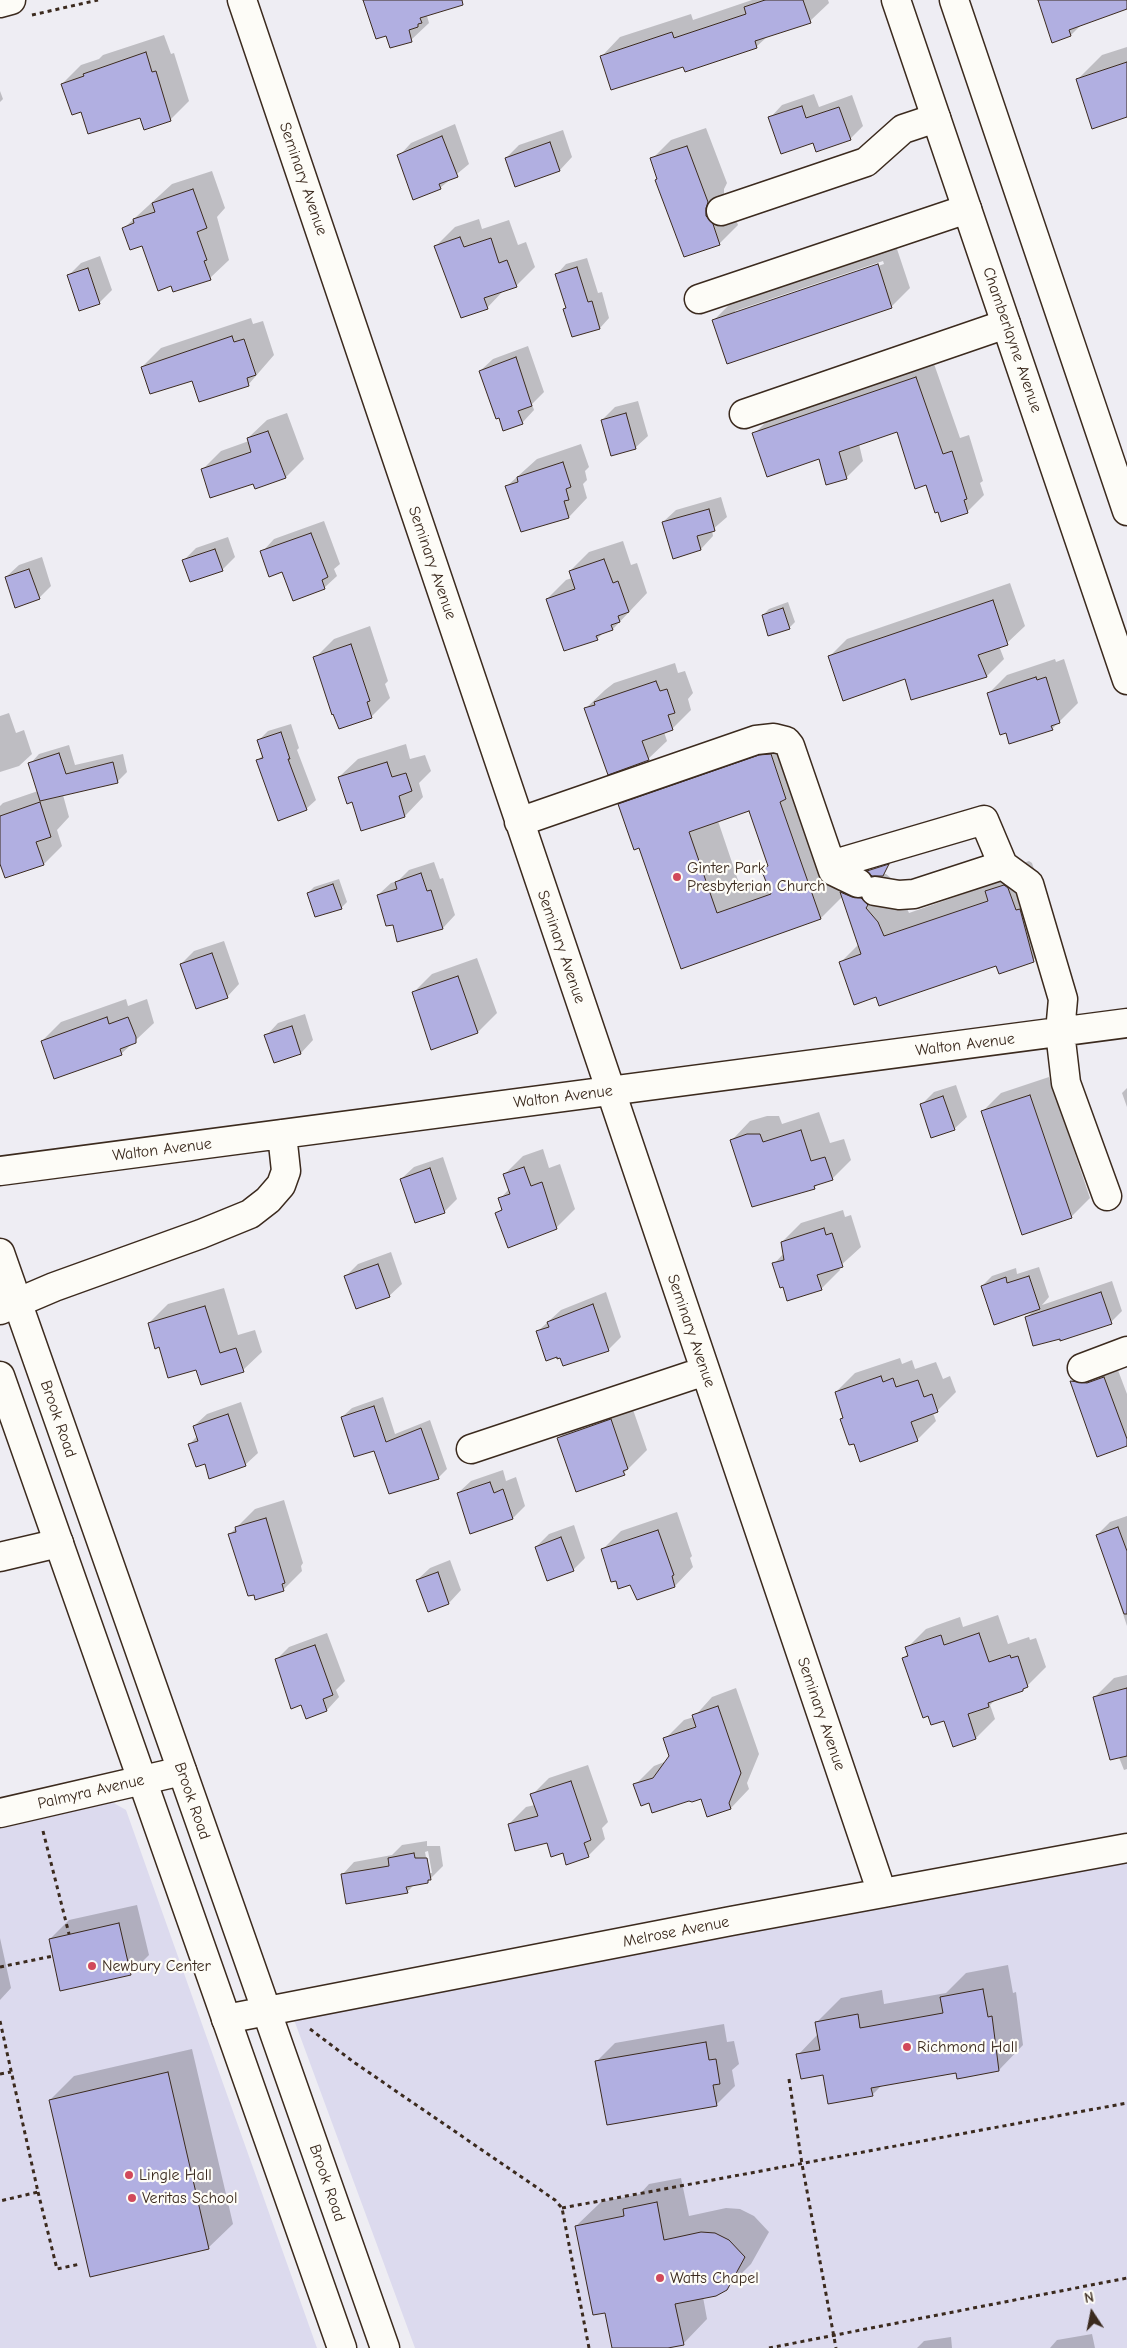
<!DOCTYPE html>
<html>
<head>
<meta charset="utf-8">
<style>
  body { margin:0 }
  #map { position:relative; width:1127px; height:2348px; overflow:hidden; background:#eeedf3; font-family:"Comic Neue",sans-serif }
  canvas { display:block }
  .north { position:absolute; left:1067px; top:2288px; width:50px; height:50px; -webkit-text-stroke:4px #fdfcf7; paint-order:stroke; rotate:349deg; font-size:14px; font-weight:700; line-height:20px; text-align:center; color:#3b2a1e }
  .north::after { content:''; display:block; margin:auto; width:18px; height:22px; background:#3b2a1e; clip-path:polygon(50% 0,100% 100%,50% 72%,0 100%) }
</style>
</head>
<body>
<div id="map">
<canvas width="1127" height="2348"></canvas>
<div class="north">N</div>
</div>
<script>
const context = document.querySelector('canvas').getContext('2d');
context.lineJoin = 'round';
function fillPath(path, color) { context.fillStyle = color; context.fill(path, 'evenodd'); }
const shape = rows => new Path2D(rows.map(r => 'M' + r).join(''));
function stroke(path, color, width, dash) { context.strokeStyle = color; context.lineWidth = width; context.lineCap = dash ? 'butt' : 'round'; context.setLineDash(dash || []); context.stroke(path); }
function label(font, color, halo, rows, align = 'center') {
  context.font = font + ' "Comic Neue",sans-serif'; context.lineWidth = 4.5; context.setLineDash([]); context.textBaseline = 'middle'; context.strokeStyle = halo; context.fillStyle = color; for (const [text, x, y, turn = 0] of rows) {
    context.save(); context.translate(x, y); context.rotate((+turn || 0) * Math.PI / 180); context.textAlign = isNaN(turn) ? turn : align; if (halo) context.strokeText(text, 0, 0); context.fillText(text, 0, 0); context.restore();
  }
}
fillPath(shape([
  [112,1802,126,1810,317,2348,0,2348,0,1829],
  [1127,1861,1127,2348,415,2348,293,2017]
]), '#dcdaee');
fillPath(shape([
  [365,0,443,0,427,16,429,23,411,40,387,34],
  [752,0,828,0,829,3,810,21,768,36,756,47,684,65,602,56,620,37,691,14,693,20],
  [1039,0,1127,0,1082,24,1071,35,1053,41],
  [164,35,171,54,174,53,189,101,170,120,82,110,62,84,81,65,99,59,103,55],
  [1127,47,1127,116,1077,80,1102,55],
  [0,91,3,99,0,102],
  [814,94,819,107,852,95,863,126,850,139,814,141,770,118,782,105],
  [455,124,469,164,440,188,399,156,411,143],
  [706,128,727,183,724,189,724,196,731,205,738,225,719,244,658,179,652,159,671,140],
  [563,130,572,157,560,170,516,185,506,158,519,145],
  [212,171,225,208,217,217,229,260,210,278,172,284,143,244,124,228,172,184],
  [479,219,482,229,509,220,518,245,526,242,535,267,516,286,504,290,487,308,436,246,455,227],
  [896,246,910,288,891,307,714,320,733,301],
  [883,261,884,264,735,314,735,311],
  [100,256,112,290,99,303,68,276,81,263],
  [587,258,598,293,602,292,609,318,600,328,573,336,557,274,566,264],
  [251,318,253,324,263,321,274,355,248,385,193,379,142,367,161,348],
  [528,346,544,392,532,404,534,410,522,423,480,371,493,359],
  [933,361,960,438,969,435,983,481,980,483,984,495,967,512,927,484,898,431,859,444,863,461,846,478,819,458,754,434,771,417],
  [638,401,648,436,635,448,602,420,615,407],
  [287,413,304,459,286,477,254,482,202,470,221,451,249,441,248,438,267,420],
  [581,444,589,467,585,471,587,480,583,484,587,498,569,517,522,531,507,486,537,459],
  [721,497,727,517,712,530,713,536,701,549,673,557,663,522,676,510],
  [324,521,340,564,334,569,337,576,324,588,282,570,262,552,274,539],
  [228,537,235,557,222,570,183,561,196,548],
  [623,541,631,565,637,563,647,593,613,629,603,633,597,639,547,599,566,580,572,578,570,571,589,552],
  [42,557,51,586,39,598,6,577,19,565],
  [1010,583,1025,626,1007,643,999,646,1004,659,987,676,912,698,906,678,829,657,847,639],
  [788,602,795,622,789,628,763,615,769,609],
  [370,626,388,681,385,684,390,698,371,717,315,658,334,639],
  [1055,659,1056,662,1064,659,1078,703,1052,729,988,694,1007,675],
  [675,663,678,673,685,671,693,693,688,699,691,710,672,729,664,732,667,741,648,759,586,708,605,690,614,683],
  [9,713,16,733,24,730,32,754,19,766,0,772,0,716],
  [291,724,299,748,297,750,316,800,306,809,258,760,263,755,258,741,268,731],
  [795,730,844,889,865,868,877,873,886,874,892,879,890,883,902,897,909,913,995,883,1011,867,1029,861,1032,863,1040,887,1045,885,1058,936,1033,960,997,964,876,995,841,962,859,944,843,896,821,918,681,967,640,847,620,805,644,780,785,731],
  [750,809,769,863,763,869,767,880,741,889,718,821],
  [406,744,410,759,425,755,431,771,419,783,423,797,405,816,353,801,339,777,358,759],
  [69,745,75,765,123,754,127,772,117,782,63,795,69,817,57,830,62,846,44,864,0,866,0,806,3,803,38,791,30,764,39,754],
  [434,862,440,879,443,878,455,915,443,928,398,940,394,923,378,895,391,883,398,881,409,870],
  [339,879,347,902,341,908,308,893,314,887],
  [224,941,239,984,227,997,181,964,194,951],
  [477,958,497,1013,478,1032,432,1048,413,993,432,974],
  [126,999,128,1006,147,999,154,1023,121,1054,42,1041,61,1022],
  [305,1014,313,1040,301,1053,275,1062,266,1036,278,1023],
  [1049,1077,1090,1198,1071,1217,982,1112,1001,1093],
  [956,1085,967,1117,954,1129,921,1105,934,1092],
  [1127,1088,1127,1107,1122,1093],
  [819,1112,830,1143,844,1139,851,1160,832,1179,819,1183,814,1188,732,1140,750,1121,767,1116,779,1116,782,1124],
  [543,1149,549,1168,560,1164,575,1209,556,1228,497,1213,503,1208,500,1199,509,1189,504,1175,523,1156],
  [443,1157,457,1199,444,1212,401,1179,414,1167],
  [843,1210,845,1217,851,1215,861,1247,839,1267,840,1270,821,1289,783,1286,774,1264,784,1253,782,1242,801,1223],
  [391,1252,402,1284,389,1296,346,1276,358,1264],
  [1039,1267,1049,1297,1042,1305,1112,1281,1122,1311,1111,1322,1026,1318,1035,1309,982,1286,992,1276,1016,1268,1017,1274],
  [224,1288,238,1335,255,1330,262,1352,243,1370,197,1369,160,1346,149,1323,168,1304],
  [606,1292,621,1337,608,1350,561,1357,538,1331,561,1310],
  [900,1358,902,1364,912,1360,915,1369,936,1362,943,1379,950,1376,956,1392,937,1411,933,1413,936,1421,917,1440,854,1442,841,1420,844,1416,836,1392,855,1373],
  [1116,1365,1127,1394,1127,1445,1071,1381,1084,1369],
  [383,1397,395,1434,430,1420,447,1469,438,1478,374,1449,342,1417,352,1408],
  [630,1401,647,1450,624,1473,558,1439,577,1420],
  [241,1402,258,1453,245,1465,205,1462,190,1444,197,1436,194,1426,207,1414],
  [503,1470,506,1481,516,1477,525,1506,513,1518,458,1493,471,1481],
  [284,1500,303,1563,301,1566,302,1571,283,1590,230,1534,255,1509],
  [677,1512,692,1556,690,1558,693,1567,675,1586,631,1583,602,1550,621,1531],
  [1127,1516,1127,1626,1097,1535,1110,1522],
  [574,1525,585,1558,573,1570,536,1547,549,1534],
  [450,1560,461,1590,449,1603,428,1610,417,1580,430,1568],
  [998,1615,1008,1644,1029,1637,1030,1640,1036,1638,1046,1667,1023,1690,996,1699,990,1705,995,1719,976,1738,954,1746,944,1719,903,1658,909,1653,907,1648,926,1629,960,1617,963,1627],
  [327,1633,345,1681,336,1690,339,1697,327,1710,302,1704,277,1659,289,1647],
  [1127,1675,1127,1769,1124,1770,1095,1697,1114,1678],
  [736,1688,759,1754,747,1783,749,1789,731,1808,708,1815,702,1798,650,1801,635,1785,654,1766,667,1761,671,1756,665,1739,684,1720,694,1717,712,1697],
  [588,1765,608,1822,602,1828,605,1839,588,1856,563,1852,509,1824,526,1807,535,1805,532,1795,549,1778],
  [427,1841,427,1846,440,1846,443,1866,427,1882,415,1884,407,1892,342,1875,354,1862,392,1855,402,1845],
  [428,1851,432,1873,429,1873,425,1852],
  [137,1905,149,1955,130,1974,50,1939,69,1920],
  [0,1938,11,1988,0,2000],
  [1008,1965,1013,1993,1016,1992,1023,2045,999,2070,957,2071,882,2085,872,2095,824,2073,798,2055,818,2034,816,2023,841,1998,882,1990,884,2004,946,1993,966,1973],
  [724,2024,727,2042,734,2041,739,2064,732,2070,735,2086,716,2105,597,2061,615,2043],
  [192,2049,233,2224,208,2248,50,2100,74,2076],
  [681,2178,689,2216,726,2208,740,2209,754,2216,769,2232,751,2264,726,2289,703,2297,707,2319,683,2344,661,2348,613,2348,606,2311,576,2226,601,2202,640,2194,649,2184],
  [1092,2334,1095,2348,1050,2348,1057,2340],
  [951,2337,952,2348,917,2348,924,2341]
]), '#0003');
const building = shape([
  [363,0,462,0,463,5,420,18,422,23,418,24,418,27,409,30,412,42,390,48,386,36,376,39,363,0],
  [765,0,803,0,811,23,755,41,757,48,685,72,683,67,611,90,600,56,672,32,674,38,746,14,744,7,765,0],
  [1038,0,1127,0,1127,9,1069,30,1071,36,1052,43,1038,0],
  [146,52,152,72,156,71,171,121,144,130,140,118,88,134,81,112,72,115,61,84,84,76,83,74,146,52],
  [1127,62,1127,117,1092,129,1076,79,1127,62],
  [802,106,806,118,839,107,851,140,816,152,813,143,781,154,768,117,802,106],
  [442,136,458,177,439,184,441,189,413,200,397,155,442,136],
  [550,142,560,171,515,187,505,158,550,142],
  [687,146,708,202,706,208,706,216,713,224,720,245,684,257,655,180,657,179,650,158,687,146],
  [193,189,207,228,197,232,207,260,204,261,211,280,173,292,171,286,158,291,142,246,130,250,122,228,134,223,133,219,155,212,152,203,193,189],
  [460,237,464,247,491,238,499,263,507,260,517,287,484,298,488,309,461,318,434,246,460,237],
  [878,264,892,308,727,364,712,320,878,264],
  [577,267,588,302,592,301,600,329,572,337,563,309,566,308,555,274,577,267],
  [88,268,100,304,79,311,67,275,88,268],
  [232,336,234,342,244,339,256,375,247,378,249,386,199,402,192,381,150,394,141,367,232,336],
  [516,357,532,406,518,411,523,424,503,431,499,418,496,419,479,371,516,357],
  [916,377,943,454,952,451,967,499,964,500,968,513,941,522,938,512,935,513,926,485,915,489,897,432,839,452,847,479,826,485,819,459,767,477,752,433,916,377],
  [626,413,636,449,611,456,601,420,626,413],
  [268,431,286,478,255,489,253,484,210,498,201,469,251,452,247,438,268,431],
  [563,462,571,487,566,489,569,500,564,501,569,518,521,532,505,486,518,482,517,477,563,462],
  [709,509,715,531,697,536,701,550,673,559,662,522,709,509],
  [311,533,328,577,322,580,325,589,293,601,282,572,269,577,260,551,311,533],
  [215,549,223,571,190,582,182,560,215,549],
  [604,559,613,583,618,581,629,612,618,616,620,622,611,625,613,630,596,636,598,640,564,651,546,599,575,589,569,571,604,559],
  [29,569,40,599,15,608,5,577,29,569],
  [993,600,1008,645,978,655,987,677,911,700,905,679,843,701,828,656,993,600],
  [783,608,790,629,768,636,762,615,783,608],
  [351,644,370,701,367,702,372,718,339,729,333,714,332,715,313,657,351,644],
  [1036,677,1037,680,1046,677,1060,723,1051,726,1053,730,1009,744,1006,733,1000,735,987,693,1036,677],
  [656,681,660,691,667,689,675,713,668,715,673,730,642,741,649,760,608,775,584,708,595,705,594,702,656,681],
  [281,732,290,759,288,759,307,810,278,821,256,760,263,758,257,740,281,732],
  [59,753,66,774,113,762,118,783,40,801,28,763,59,753],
  [771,754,786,799,780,802,821,919,681,969,639,848,634,850,618,804,759,755,771,754],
  [749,811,768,866,761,869,771,894,717,913,689,832,749,811],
  [387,762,392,777,406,773,412,791,399,796,405,817,361,831,352,802,347,804,338,777,387,762],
  [40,802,51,837,36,842,44,865,5,878,0,864,0,816,40,802],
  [889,864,883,876,872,876,867,871,889,864],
  [421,873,427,891,431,890,443,929,397,942,393,925,386,926,377,895,397,889,395,882,421,873],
  [333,884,342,909,315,917,307,893,333,884],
  [1004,885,1008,888,1016,910,1020,909,1034,962,999,974,996,966,879,1006,876,997,854,1005,839,962,861,954,840,892,852,897,861,898,868,905,866,908,878,922,884,936,988,901,985,891,1004,885],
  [212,953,228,998,196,1009,180,964,212,953],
  [458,976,478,1033,431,1050,412,992,458,976],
  [107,1017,109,1024,128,1017,136,1037,136,1043,120,1049,122,1055,54,1079,41,1041,107,1017],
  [292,1026,301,1054,274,1063,264,1035,292,1026],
  [1030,1095,1072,1218,1022,1235,981,1111,1030,1095],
  [943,1096,955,1130,931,1138,920,1104,943,1096],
  [801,1130,811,1161,825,1157,833,1180,814,1186,815,1189,752,1207,730,1140,747,1134,760,1134,763,1142,801,1130],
  [524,1167,531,1186,542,1182,557,1229,508,1248,495,1213,502,1210,498,1198,510,1194,503,1174,524,1167],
  [430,1168,445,1213,415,1223,400,1179,430,1168],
  [824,1228,826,1235,832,1233,843,1267,817,1275,822,1290,787,1301,783,1287,780,1288,772,1263,784,1260,781,1242,824,1228],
  [378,1264,390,1297,356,1309,344,1276,378,1264],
  [1029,1276,1040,1309,994,1325,981,1286,1006,1277,1007,1283,1029,1276],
  [1101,1292,1112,1324,1060,1341,1060,1339,1033,1346,1025,1317,1101,1292],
  [593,1304,609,1351,563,1366,560,1358,557,1359,557,1357,546,1361,536,1331,549,1327,547,1322,593,1304],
  [205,1306,220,1353,236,1348,244,1372,201,1385,196,1370,168,1378,159,1347,155,1349,148,1323,205,1306],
  [881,1376,883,1382,893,1378,896,1387,918,1380,924,1397,932,1394,938,1412,911,1422,918,1441,860,1462,854,1444,849,1445,840,1419,843,1418,835,1392,881,1376],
  [1104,1377,1127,1439,1127,1446,1097,1457,1070,1381,1087,1383,1104,1377],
  [374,1406,386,1442,421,1428,439,1479,389,1494,374,1451,354,1457,341,1417,374,1406],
  [228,1414,246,1466,209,1479,205,1464,196,1467,188,1444,198,1441,193,1426,228,1414],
  [611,1419,628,1469,623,1471,625,1475,576,1492,557,1438,611,1419],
  [490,1482,494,1493,503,1489,513,1519,470,1534,457,1493,490,1482],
  [266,1518,285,1583,282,1584,284,1591,255,1600,254,1595,248,1596,228,1534,236,1532,235,1527,266,1518],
  [1118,1527,1127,1551,1127,1614,1124,1614,1096,1535,1118,1527],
  [658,1530,674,1575,672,1576,675,1587,637,1600,630,1585,618,1589,616,1581,611,1582,601,1549,658,1530],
  [561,1537,574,1571,547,1581,535,1547,561,1537],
  [438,1572,449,1604,428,1612,416,1580,438,1572],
  [979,1633,989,1662,1010,1655,1011,1658,1018,1656,1028,1687,1023,1689,1023,1691,988,1703,989,1707,968,1714,976,1739,953,1747,944,1721,931,1725,928,1716,923,1718,902,1658,908,1656,905,1647,941,1635,944,1645,979,1633],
  [315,1645,333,1695,323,1699,327,1711,306,1719,301,1705,291,1709,275,1659,315,1645],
  [1127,1688,1127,1756,1110,1760,1093,1697,1127,1688],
  [718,1706,741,1773,729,1803,731,1809,707,1817,701,1799,692,1802,689,1801,652,1813,649,1803,641,1806,633,1784,653,1778,669,1756,663,1738,696,1727,692,1715,718,1706],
  [571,1781,591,1840,584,1843,589,1857,566,1865,563,1853,551,1857,547,1843,515,1851,508,1824,538,1816,530,1794,571,1781],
  [414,1853,415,1858,427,1858,431,1880,428,1880,428,1883,406,1887,408,1893,346,1904,341,1874,389,1866,388,1858,414,1853],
  [119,1923,131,1975,60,1991,49,1939,119,1923],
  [983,1989,988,2017,992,2016,999,2071,957,2079,956,2073,871,2088,873,2096,828,2104,823,2075,801,2079,796,2054,820,2050,815,2022,858,2014,860,2028,943,2013,940,1997,983,1989],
  [706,2042,709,2060,716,2059,720,2084,713,2085,717,2106,607,2125,595,2061,706,2042],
  [168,2072,209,2249,90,2277,49,2100,168,2072],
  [657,2202,664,2240,701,2232,715,2233,729,2240,745,2257,727,2290,716,2296,675,2304,684,2345,668,2348,612,2348,605,2313,593,2315,575,2226,624,2216,623,2209,657,2202]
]);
fillPath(building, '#b1afe1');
stroke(building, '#3b2a1e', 1);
const minor = shape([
  [242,0,882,1893],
  [721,211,866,162,903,129,936,118],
  [699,299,967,209],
  [744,414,1006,324],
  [519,822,756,740,774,738,786,741,790,746,833,871,858,883],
  [831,865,984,820,1003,865],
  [875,891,899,895,914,894,1003,865,1029,884,1063,999,1060,1032,1066,1083,1107,1196],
  [0,1171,1127,1023],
  [0,1310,54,1287,201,1234,250,1214,268,1200,281,1185,286,1171,282,1134],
  [1082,1368,1127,1351],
  [471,1449,705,1371],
  [0,1557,59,1543],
  [0,1813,182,1771],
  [226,2019,731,1921,1127,1848]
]);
const major = shape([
  [896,0,1127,680],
  [954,0,1127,511],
  [0,3,11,0],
  [0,1253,385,2348],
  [0,1376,342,2348]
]);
stroke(minor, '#3b2a1e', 31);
stroke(major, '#3b2a1e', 31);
stroke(shape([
  [32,15,98,0],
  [43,1831,69,1934],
  [0,1967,53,1956],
  [0,2021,38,2192,0,2201],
  [310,2029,355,2063,555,2200,562,2208,589,2348],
  [0,2074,11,2072],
  [789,2079,802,2164,836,2348],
  [38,2192,57,2269,80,2264],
  [562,2208,1127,2103],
  [769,2348,1127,2278]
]), '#3b2a1e', 3, [4, 4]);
stroke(minor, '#fdfcf7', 28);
stroke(major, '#fdfcf7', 28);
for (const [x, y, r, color] of [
  [677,877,5,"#d1495b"],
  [92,1966,5,"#d1495b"],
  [907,2047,5,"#d1495b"],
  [129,2175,5,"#d1495b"],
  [132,2198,5,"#d1495b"],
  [660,2278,5,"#d1495b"]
]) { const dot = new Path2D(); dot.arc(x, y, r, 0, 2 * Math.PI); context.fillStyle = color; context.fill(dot); stroke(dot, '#fdfcf7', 2); }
label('16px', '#3b2a1e', '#fdfcf7', [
  ["Seminary Avenue",303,179,71],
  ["Chamberlayne Avenue",1012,340,71],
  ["Seminary Avenue",432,563,71],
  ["Seminary Avenue",561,947,71],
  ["Walton Avenue",965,1045,-7],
  ["Walton Avenue",563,1097,-7],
  ["Walton Avenue",162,1150,-7],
  ["Seminary Avenue",691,1331,71],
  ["Brook Road",58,1419,71],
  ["Seminary Avenue",821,1714,71],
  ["Palmyra Avenue",91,1792,-13],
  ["Brook Road",192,1801,71],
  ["Melrose Avenue",676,1932,-11],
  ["Brook Road",327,2183,71]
]);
label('16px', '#3b2a1e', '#fdfcf7', [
  ["Ginter Park",687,868],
  ["Presbyterian Church",687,886],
  ["Newbury Center",102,1966],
  ["Richmond Hall",917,2047],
  ["Lingle Hall",139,2175],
  ["Veritas School",142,2198],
  ["Watts Chapel",670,2278]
], 'left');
</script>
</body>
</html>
